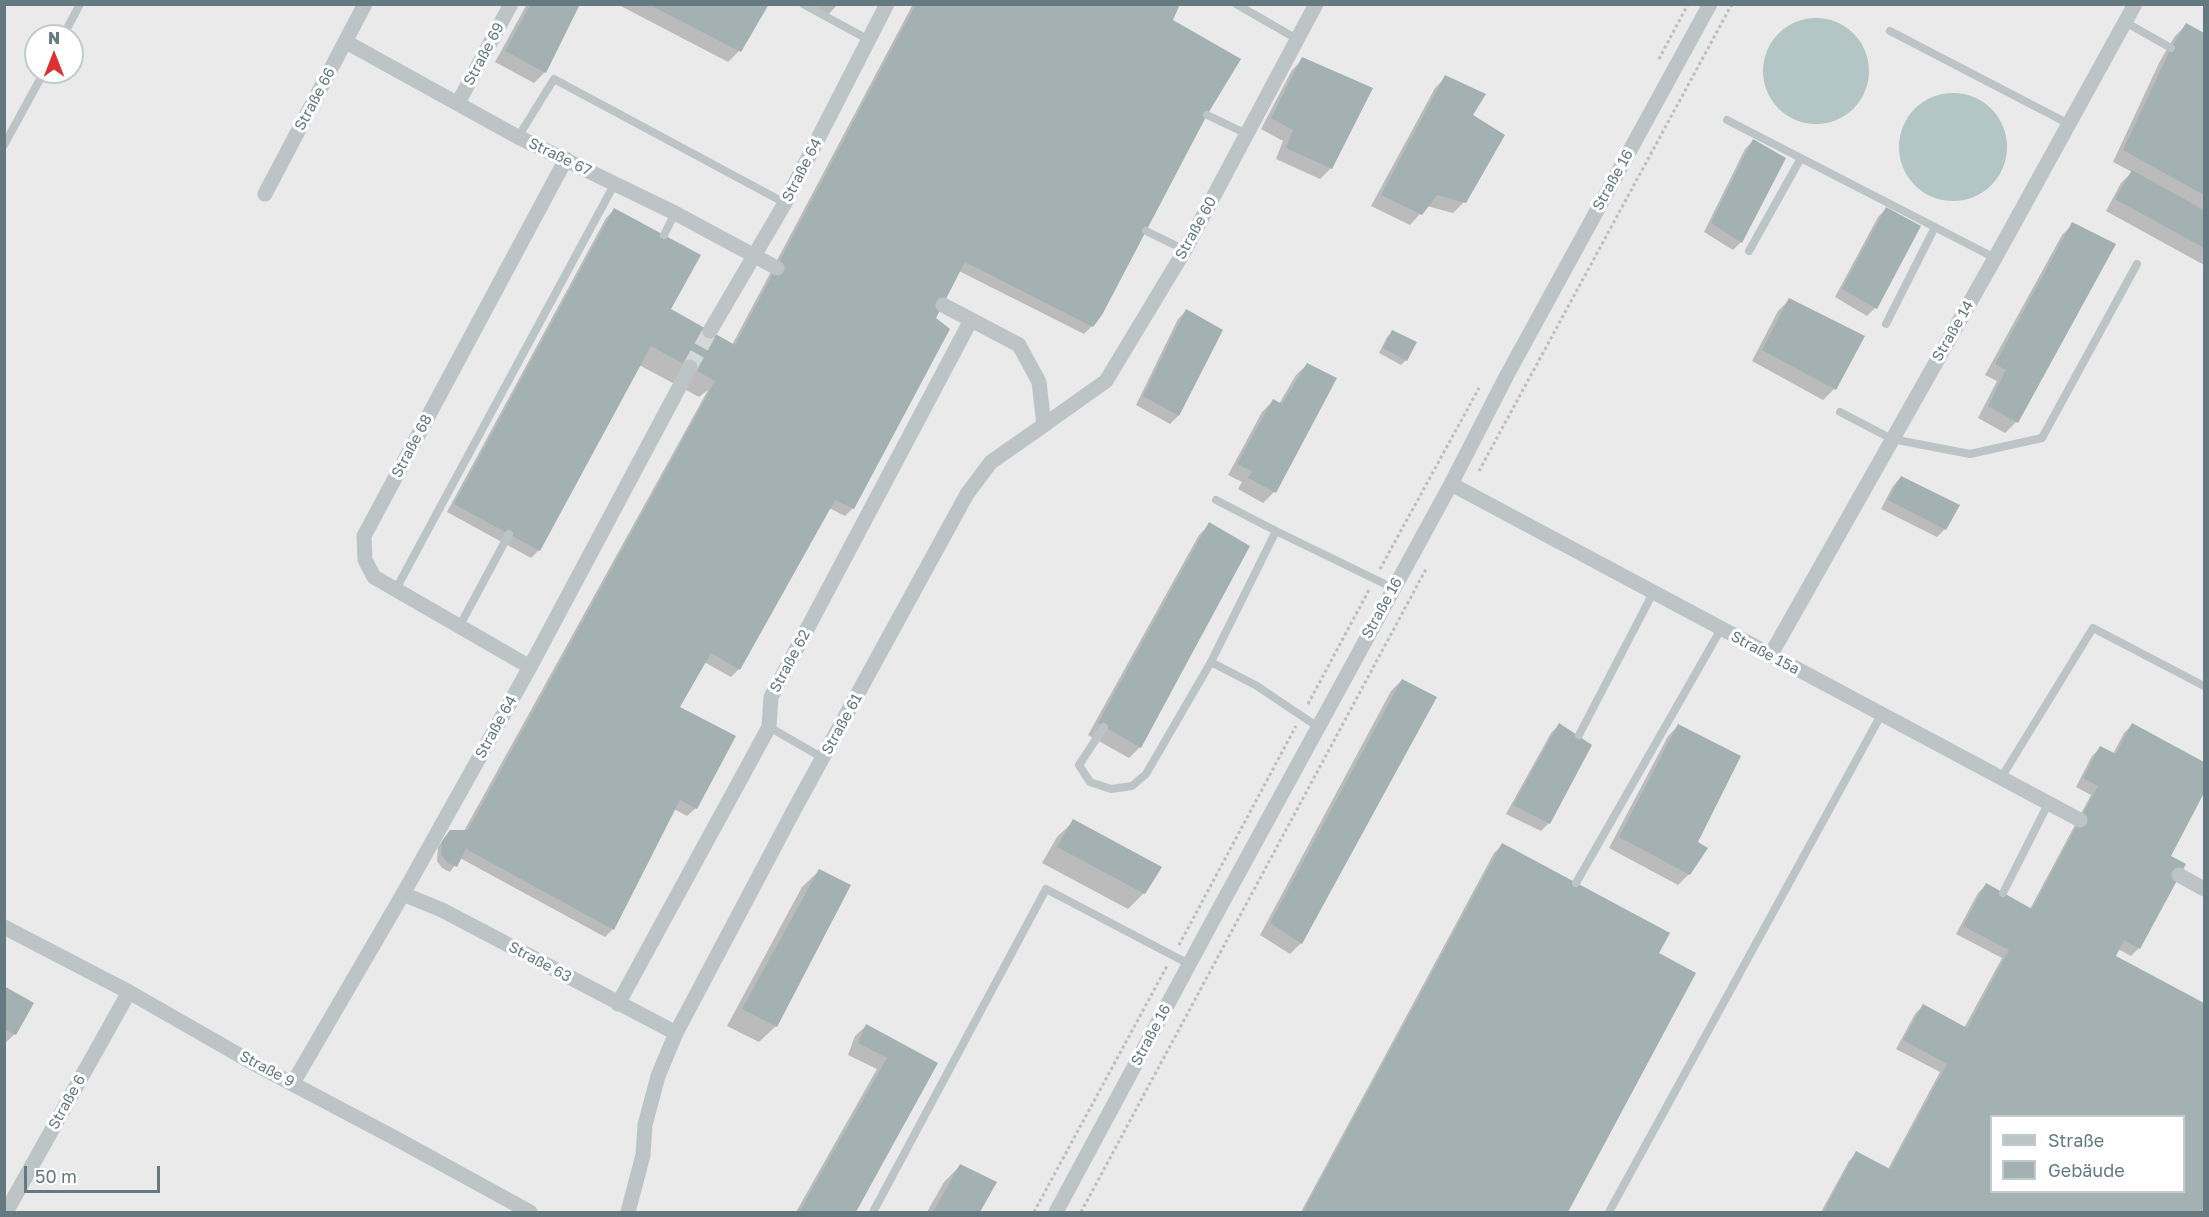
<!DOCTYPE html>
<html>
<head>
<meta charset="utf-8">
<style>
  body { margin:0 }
  #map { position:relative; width:2209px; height:1217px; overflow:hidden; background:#f9f8f6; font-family:"Golos Text",sans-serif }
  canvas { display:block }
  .frame { position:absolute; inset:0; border:6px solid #647a80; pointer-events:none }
  .legend { position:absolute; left:1990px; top:1115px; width:195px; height:78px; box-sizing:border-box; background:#fff; border:2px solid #c1cacc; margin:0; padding:8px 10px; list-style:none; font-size:18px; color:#647a80 }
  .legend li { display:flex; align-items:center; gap:12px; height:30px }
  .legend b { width:30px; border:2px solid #c1cacc }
  .north { position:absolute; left:24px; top:24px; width:60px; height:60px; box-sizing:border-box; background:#fff; border:2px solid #c1cacc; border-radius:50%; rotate:0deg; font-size:16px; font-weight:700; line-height:24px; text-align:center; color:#647a80 }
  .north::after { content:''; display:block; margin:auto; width:21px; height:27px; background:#df3031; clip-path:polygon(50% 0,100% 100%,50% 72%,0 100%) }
  .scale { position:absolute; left:24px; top:1166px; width:136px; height:27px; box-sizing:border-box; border:3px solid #647a80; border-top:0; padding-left:8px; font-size:18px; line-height:21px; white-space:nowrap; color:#647a80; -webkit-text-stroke:4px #fff; paint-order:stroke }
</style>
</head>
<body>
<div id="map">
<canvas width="2209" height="1217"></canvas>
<div class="frame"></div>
<ul class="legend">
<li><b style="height:8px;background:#bdc4c6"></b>Straße</li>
<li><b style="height:16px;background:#a4b1b3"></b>Gebäude</li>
</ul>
<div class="north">N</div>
<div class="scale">50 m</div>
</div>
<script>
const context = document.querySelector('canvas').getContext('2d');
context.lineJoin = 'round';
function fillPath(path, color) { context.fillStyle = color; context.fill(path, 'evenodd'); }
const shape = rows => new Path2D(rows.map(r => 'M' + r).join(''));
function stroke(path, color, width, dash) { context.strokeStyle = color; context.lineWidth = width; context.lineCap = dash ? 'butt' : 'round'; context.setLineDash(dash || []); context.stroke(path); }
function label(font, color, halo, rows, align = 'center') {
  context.font = font + ' "Golos Text",sans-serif'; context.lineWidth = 6; context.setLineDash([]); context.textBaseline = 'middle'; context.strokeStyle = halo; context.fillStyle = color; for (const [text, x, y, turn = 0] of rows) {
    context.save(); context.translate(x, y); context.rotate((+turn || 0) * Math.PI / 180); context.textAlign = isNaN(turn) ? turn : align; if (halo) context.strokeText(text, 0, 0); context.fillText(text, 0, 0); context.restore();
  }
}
fillPath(shape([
  [5,5,2204,5,2204,1212,5,1212],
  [36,36,72,36,72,72,36,72],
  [1992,1116,2184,1116,2184,1192,1992,1192]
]), '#e9eae9');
fillPath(shape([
  '1763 71a53 53 0 1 1 106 0a53 53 0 1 1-106 0Z',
  '1899 147a54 54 0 1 1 108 0a54 54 0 1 1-108 0Z'
]), '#b4c5c6');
fillPath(shape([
  [527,4,578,4,545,72,534,83,495,62],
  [617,4,767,4,739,51,728,62],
  [804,4,838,4,826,17],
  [913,4,1178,4,1171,20,1206,114,1092,326,1084,334,959,271,934,319,853,508,845,516,829,508,739,669,731,677,704,662,678,707,696,808,687,816,674,809,613,929,605,937,460,858,450,872,442,868,437,861,438,847,445,837,464,831,708,390,699,397,639,365,539,550,531,558,447,512,606,218,614,210,669,310,732,345],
  [2186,25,2204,34,2204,265,2106,211,2121,183,2132,172,2113,162,2160,61,2175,36],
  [1303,59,1331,168,1320,179,1276,159,1283,141,1261,129,1292,70],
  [1446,77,1471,116,1464,202,1453,213,1427,206,1410,225,1371,206,1435,88],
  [1753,141,1741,242,1733,250,1704,232,1745,149],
  [1886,209,1919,227,1875,308,1867,316,1835,297,1878,217],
  [2073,224,2114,245,2016,422,2005,433,1978,418,1997,381,1985,375,2062,235],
  [1789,300,1834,389,1823,400,1752,361,1778,311],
  [1186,311,1221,331,1178,416,1170,424,1136,405,1178,319],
  [1392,332,1406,360,1401,365,1379,353,1387,337],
  [1307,365,1274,492,1263,503,1238,489,1242,482,1228,475,1262,412,1273,401,1279,404,1296,375],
  [1901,477,1945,529,1937,537,1881,509,1893,486],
  [1210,524,1140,747,1129,758,1088,735,1199,535],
  [1402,680,1301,943,1290,954,1260,935,1391,691],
  [1559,725,1549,823,1541,831,1506,814,1551,733],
  [1679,725,1696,843,1706,848,1689,874,1678,885,1609,848,1668,736],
  [2132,725,2204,763,2204,790,2169,856,2139,948,2131,956,2118,949,2114,956,2204,1005,2204,1212,1821,1212,1849,1161,1857,1153,1888,1169,1940,1072,1896,1049,1915,1014,1923,1006,1964,1028,2002,958,1956,934,1978,893,1986,885,2030,909,2091,795,2076,787,2092,756,2100,748,2113,754,2124,733],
  [1992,1116,2184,1116,2184,1192,1992,1192],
  [1074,821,1144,893,1128,909,1042,863,1057,837],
  [1502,845,1657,954,1694,974,1566,1212,1301,1212,1494,853],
  [819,871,776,1026,759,1042,727,1026,802,887],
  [4,988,15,1034,4,1044],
  [866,1026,936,1063,854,1212,796,1212,877,1069,848,1055,855,1036],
  [960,1166,994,1183,979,1212,927,1212,944,1182]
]), '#0003');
fillPath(shape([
  [531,4,580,4,546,73,505,51],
  [648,4,769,4,741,52],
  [916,4,1180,4,1173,20,1241,59,1207,115,1102,315,1093,327,965,262,936,318,950,329,854,509,835,500,740,670,711,653,680,707,736,736,697,809,680,800,614,930,466,849,457,867,448,863,441,855,442,841,450,830,468,830,715,381,651,346,540,551,454,504,614,208,701,255,671,309,735,345],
  [2186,23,2204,33,2204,195,2123,150,2171,48],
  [1302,57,1373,88,1332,169,1286,148,1293,130,1271,118],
  [1445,75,1486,94,1473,115,1505,135,1466,203,1437,195,1422,215,1381,195],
  [1753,139,1786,158,1742,243,1711,223],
  [2132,170,2204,210,2204,248,2115,199],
  [1886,207,1921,226,1877,309,1842,289],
  [2072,222,2116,244,2018,423,1988,406,2006,370,1995,364],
  [1789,298,1865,336,1836,390,1762,350],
  [1186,309,1223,330,1179,416,1143,396],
  [1392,330,1417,342,1407,361,1383,348],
  [1307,363,1337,378,1276,493,1248,478,1252,471,1237,464,1273,399,1282,404],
  [1901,476,1960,505,1946,530,1888,500],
  [1209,522,1250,546,1141,748,1098,723],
  [1402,679,1437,697,1302,944,1270,923],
  [1559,723,1592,745,1550,824,1513,805],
  [2132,723,2204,762,2204,793,2171,856,2186,864,2140,949,2124,940,2116,956,2204,1003,2204,1212,1823,1212,1856,1151,1890,1169,1947,1064,1903,1040,1923,1004,1967,1028,2009,950,1963,926,1986,883,2032,909,2098,786,2083,778,2100,746,2116,754],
  [1992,1116,2184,1116,2184,1192,1992,1192],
  [1678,724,1741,756,1698,842,1708,848,1690,875,1619,837],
  [1073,819,1162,867,1145,894,1057,847],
  [1502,843,1670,933,1659,953,1696,973,1568,1212,1303,1212],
  [819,869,851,885,777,1027,742,1009],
  [4,986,34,1003,16,1035,4,1029],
  [866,1024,938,1063,856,1212,799,1212,887,1058,858,1043],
  [960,1164,997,1182,980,1212,933,1212]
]), '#a4b1b3');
stroke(shape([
  [690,367,710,331]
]), '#d4d8d8', 15, [15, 8]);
stroke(shape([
  [1659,59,1688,4],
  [1479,471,1732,4],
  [1380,569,1479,388],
  [1308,704,1370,588],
  [1179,945,1296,726],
  [1034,1212,1167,966],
  [1081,1212,1426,569]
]), '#babec0', 3, [3, 3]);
stroke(shape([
  [803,4,869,40],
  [1236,4,1297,39],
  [2125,22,2171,48],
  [1890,31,2069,124],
  [63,36,80,4],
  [1207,115,1247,134],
  [1727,120,1995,258],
  [518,137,554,79,785,203],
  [4,145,44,72],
  [1146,231,1185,250],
  [664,235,675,213],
  [1749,251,1801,158],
  [1886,324,1935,227],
  [1840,412,1892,439,1970,454,2042,438,2137,264],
  [1216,500,1276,531],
  [396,589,615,183],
  [459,627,509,534],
  [1211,662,1276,531,1393,588],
  [769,727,823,758],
  [1104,727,1079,765,1090,782,1111,789,1132,786,1146,774,1211,662,1257,686,1318,727],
  [1579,735,1653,593],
  [2001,778,2093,628,2204,686],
  [1576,883,1721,629],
  [2003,893,2048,804],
  [873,1212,1046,889,1189,964],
  [1609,1212,1881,715]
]), '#bdc4c6', 8);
stroke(shape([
  [346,42,518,137,675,213,777,268],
  [458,103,511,4],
  [265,194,365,4],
  [710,331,785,203,887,4],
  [1044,425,1106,381,1185,250,1316,4],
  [1451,484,2080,820],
  [1770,656,1995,258,2135,4],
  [530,667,374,577,365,560,364,536,566,159],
  [2179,875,2204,889],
  [403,894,442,910,676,1033],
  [4,927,129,992,253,1063,395,1138,530,1212],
  [618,1004,769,727,771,697,971,320],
  [293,1083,403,894,530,667,690,367],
  [6,1212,129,992],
  [628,1212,643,1155,645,1125,658,1076,676,1033,794,810,967,494,991,462,1044,425,1039,382,1019,345,943,305],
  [1056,1212,1213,920,1451,484,1507,375,1710,4]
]), '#bdc4c6', 15);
label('15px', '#647a80', '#fff', [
  ["Straße 69",484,54,-62],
  ["Straße 66",315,99,-62],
  ["Straße 67",560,157,26],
  ["Straße 64",802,170,-63],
  ["Straße 16",1613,180,-61],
  ["Straße 60",1196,228,-61],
  ["Straße 14",1953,331,-60],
  ["Straße 68",412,446,-62],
  ["Straße 16",1382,608,-61],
  ["Straße 15a",1765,653,28],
  ["Straße 62",790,661,-62],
  ["Straße 61",842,724,-61],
  ["Straße 64",496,727,-61],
  ["Straße 63",540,962,28],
  ["Straße 16",1151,1035,-62],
  ["Straße 9",267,1069,28],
  ["Straße 6",67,1102,-61]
]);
</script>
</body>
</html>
